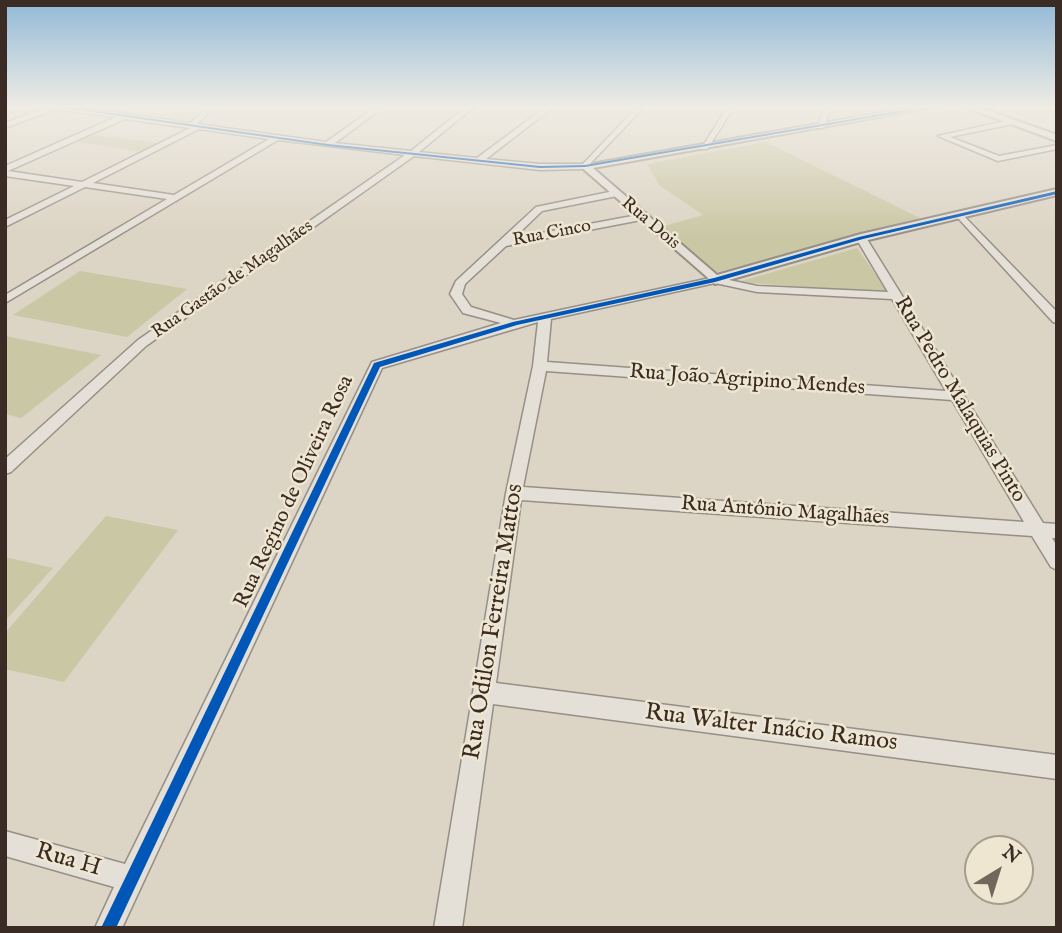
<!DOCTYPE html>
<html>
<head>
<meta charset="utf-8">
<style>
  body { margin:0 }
  #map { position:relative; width:1062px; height:933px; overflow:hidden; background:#dcd4c4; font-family:"IM FELL English",serif }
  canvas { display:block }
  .frame { position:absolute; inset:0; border:7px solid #3a2c25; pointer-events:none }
  .north { position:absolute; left:964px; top:835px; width:70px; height:70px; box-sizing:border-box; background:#efe6d2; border:2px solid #a79c8d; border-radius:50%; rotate:38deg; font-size:19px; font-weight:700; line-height:28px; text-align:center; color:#3a2c25 }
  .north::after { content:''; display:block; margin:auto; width:24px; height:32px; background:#73675d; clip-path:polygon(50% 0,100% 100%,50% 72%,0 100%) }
</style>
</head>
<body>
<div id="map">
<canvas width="1062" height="933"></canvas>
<div class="frame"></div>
<div class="north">N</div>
</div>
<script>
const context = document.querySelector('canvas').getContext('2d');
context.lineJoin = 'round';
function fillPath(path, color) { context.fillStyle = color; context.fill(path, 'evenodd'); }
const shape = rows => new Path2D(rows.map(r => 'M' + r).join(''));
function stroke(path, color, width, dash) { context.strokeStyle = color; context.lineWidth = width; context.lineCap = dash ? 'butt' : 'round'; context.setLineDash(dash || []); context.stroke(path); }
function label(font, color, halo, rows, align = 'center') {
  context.font = font + ' "IM FELL English",serif'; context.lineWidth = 5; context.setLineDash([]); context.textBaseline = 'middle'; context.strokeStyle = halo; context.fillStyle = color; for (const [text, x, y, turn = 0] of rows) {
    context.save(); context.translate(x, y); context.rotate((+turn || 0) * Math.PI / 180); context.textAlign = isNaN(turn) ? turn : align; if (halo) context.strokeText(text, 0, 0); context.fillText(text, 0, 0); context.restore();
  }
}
fillPath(shape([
  [113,106,205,106,186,120,103,110],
  [94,135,159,143,141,152,78,142],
  [766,142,926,221,713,273,661,227,703,215,659,185,647,164],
  [857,248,889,293,738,282],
  [80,271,187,289,127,337,13,315],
  [5,336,101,355,21,418,5,414],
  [106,516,178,530,64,682,5,669,5,633],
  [5,557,53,568,5,621]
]), '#cac7a5');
const minor = shape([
  [49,106,69,106,190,123,209,106,216,106,197,124,326,142,377,106,385,106,335,143,411,151,467,106,475,106,419,152,477,158,547,106,555,106,486,159,540,164,583,164,638,106,645,106,585,169,540,170,414,156,146,346,11,472,5,474,5,459,138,340,405,155,278,140,5,303,5,295,167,199,85,187,5,227,5,220,74,186,5,176,5,166,116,117,56,109,5,128,5,123,49,106],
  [125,119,190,128,82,182,8,171,125,119],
  [199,129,269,139,174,195,93,183,199,129],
  [728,106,735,106,707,149,701,149,728,106],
  [825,106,832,106,823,128,817,128,825,106],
  [1010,120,1013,124,950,137,999,156,1057,145,1057,149,998,161,938,136,1010,120],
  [614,191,619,194,617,196,542,211,514,238,643,214,648,217,646,219,506,246,465,284,462,294,471,307,514,320,715,277,757,286,888,292,856,238,865,236,1043,523,1057,524,1057,538,1052,538,1057,546,1057,570,1051,567,1032,536,521,500,496,683,1057,755,1057,779,493,704,462,928,434,928,506,493,533,366,538,322,382,368,122,928,95,928,114,887,5,856,5,831,125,864,372,362,501,323,463,313,450,294,456,281,536,207,614,191],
  [715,283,757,292,892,299,946,391,547,362,551,319,715,283],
  [546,371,952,400,1024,522,523,487,546,371],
  [961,213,1057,312,1057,323,1053,322,958,218,956,216,961,213]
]);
const tertiary = shape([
  [919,106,940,106,593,168,717,275,861,234,1057,189,1057,195,864,241,715,284,580,166,919,106],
  [962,106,975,106,1057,135,1057,141,962,106]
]);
stroke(minor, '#968f86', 3);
stroke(tertiary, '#968f86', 4);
fillPath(minor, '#e4e0d8');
fillPath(tertiary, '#e4e0d8');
fillPath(shape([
  [50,106,63,106,328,144,540,166,585,165,927,106,938,106,585,167,540,168,328,146,50,106],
  [1057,191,1057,194,863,239,715,282,517,325,380,367,116,928,101,928,374,363,513,322,714,278,859,237,1057,191]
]), '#0057b8');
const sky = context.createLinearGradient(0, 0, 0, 237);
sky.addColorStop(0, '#91b9d7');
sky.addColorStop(0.45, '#efece4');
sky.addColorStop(1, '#efece400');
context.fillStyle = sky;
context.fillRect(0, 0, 1062, 237);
label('18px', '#3a2c25', '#efe6d2', [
  ["Rua Dois",650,224,40],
  ["Rua Cinco",552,234,-11],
  ["Rua Gastão de Magalhães",233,280,-35]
]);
label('21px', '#3a2c25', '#efe6d2', [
  ["Rua João Agripino Mendes",747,381,4],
  ["Rua Pedro Malaquias Pinto",959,400,59],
  ["Rua Regino de Oliveira Rosa",295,492,-65],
  ["Rua Antônio Magalhães",785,512,4]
]);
label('24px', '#3a2c25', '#efe6d2', [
  ["Rua Odilon Ferreira Mattos",495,622,-81],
  ["Rua Walter Inácio Ramos",771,729,7],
  ["Rua H",68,861,16]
]);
</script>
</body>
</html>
